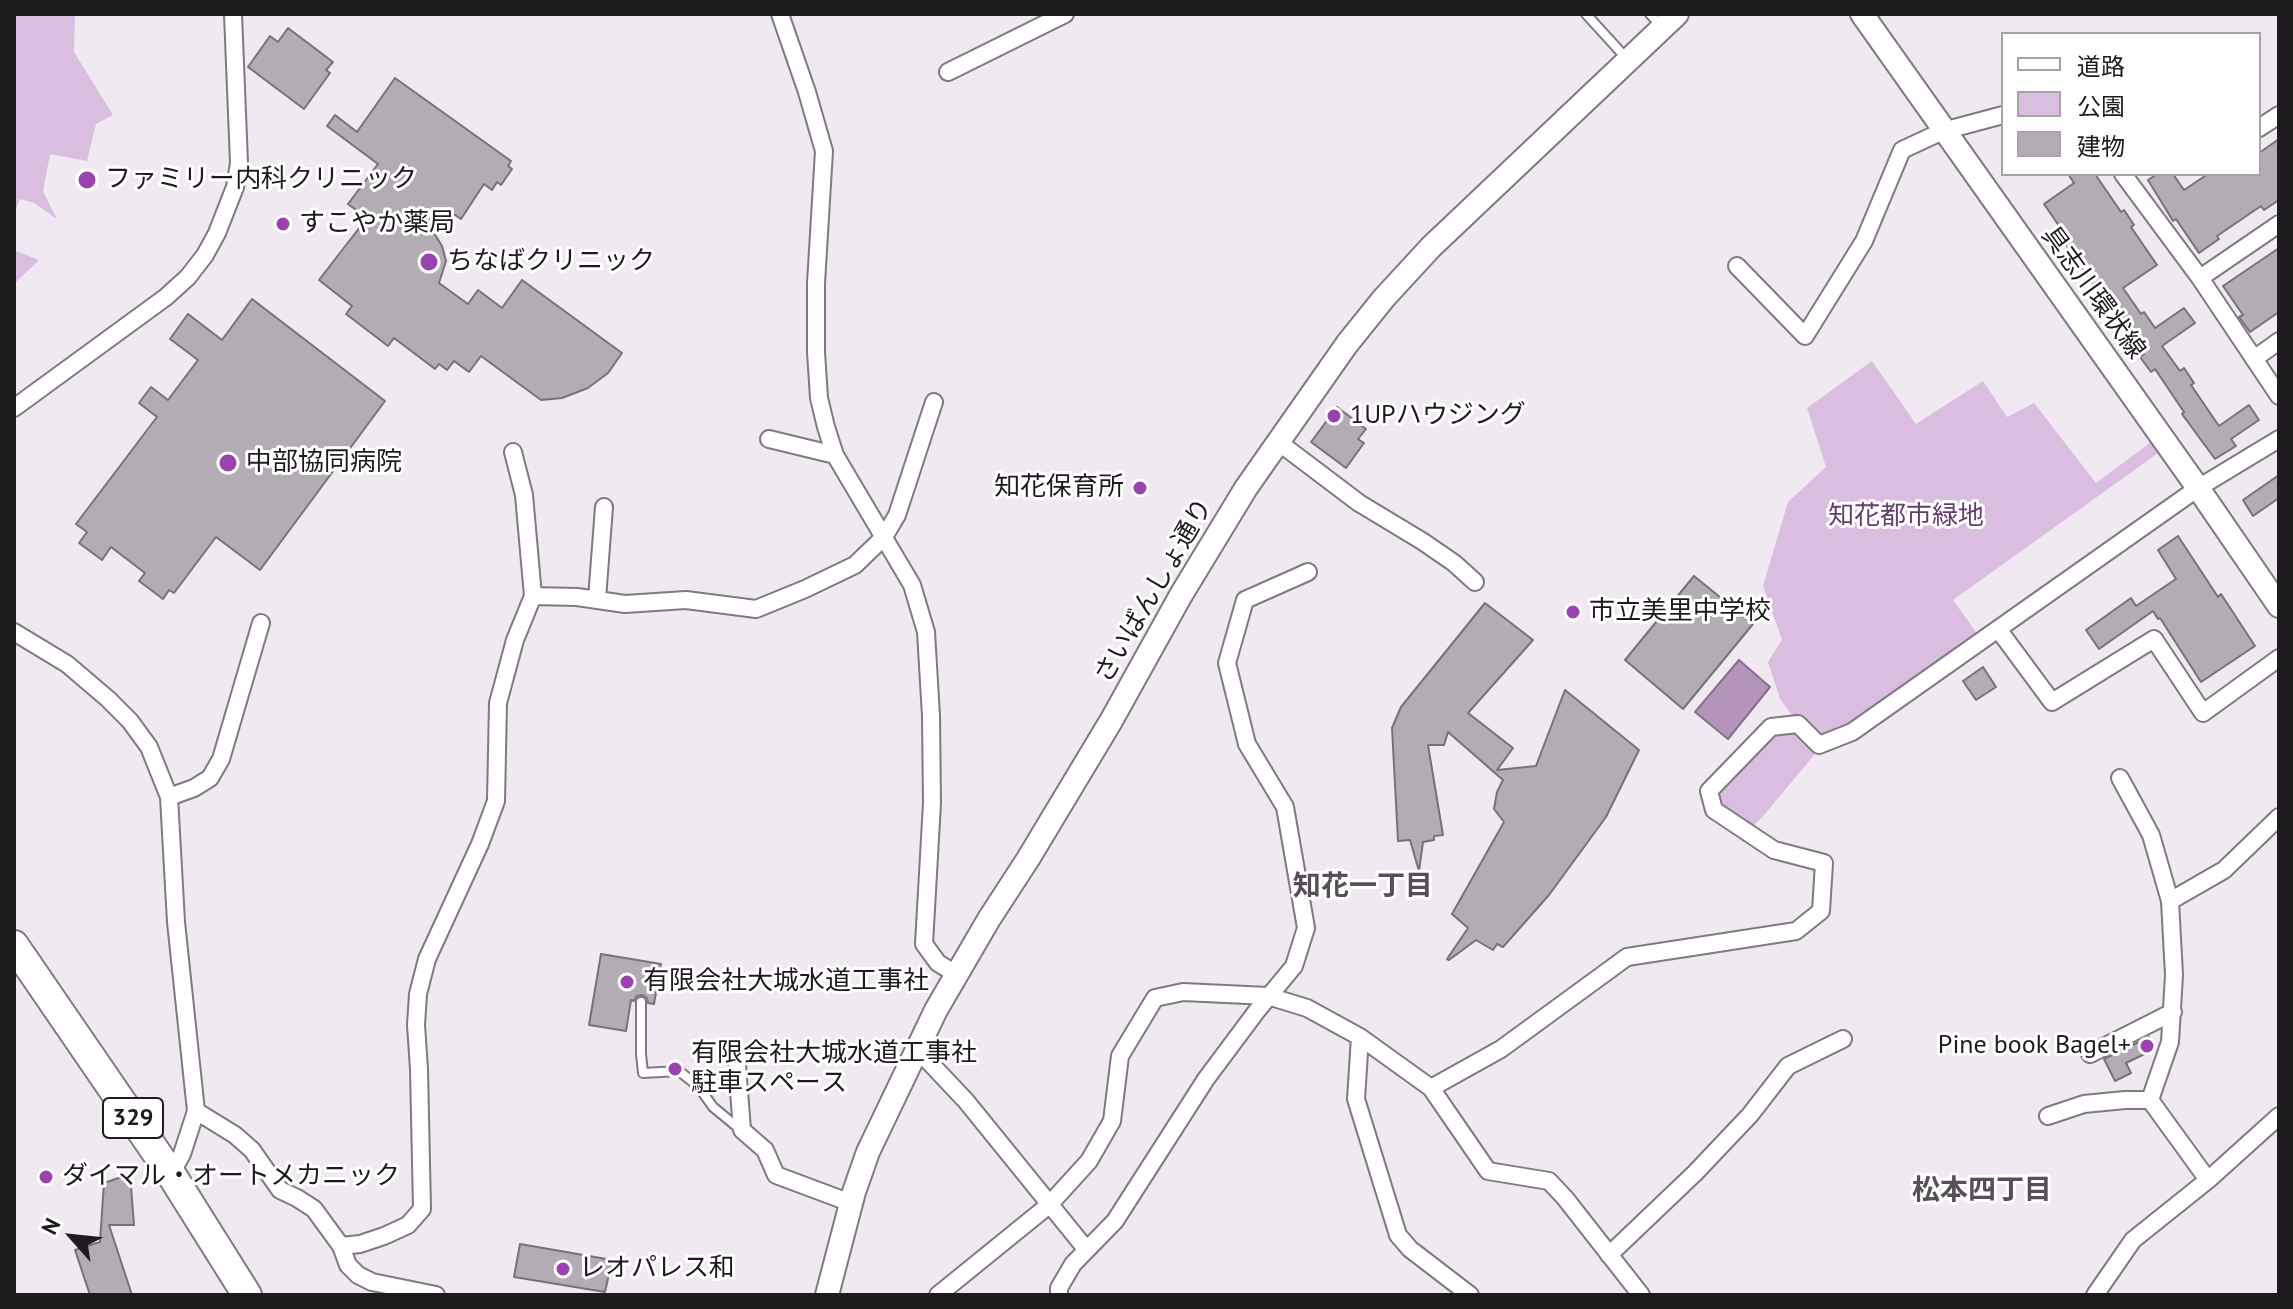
<!DOCTYPE html>
<html>
<head>
<meta charset="utf-8">
<style>
  body { margin:0 }
  #map { position:relative; width:2293px; height:1309px; overflow:hidden; background:#f1e9f2; font-family:"PT Sans","Noto Sans JP",sans-serif }
  canvas { display:block }
  .frame { position:absolute; inset:0; border:16px solid #1e1b1f; pointer-events:none }
  .legend { position:absolute; left:2001px; top:32px; width:260px; height:144px; box-sizing:border-box; background:#fff; border:2px solid #a5a4a5; margin:0; padding:10px 14px; list-style:none; font-size:24px; color:#1e1b1f }
  .legend li { display:flex; align-items:center; gap:16px; height:40px }
  .legend b { width:40px; border:2px solid #a5a4a5 }
  .north { position:absolute; left:32px; top:1197px; width:80px; height:80px; -webkit-text-stroke:6px #fff; paint-order:stroke; rotate:297deg; font-size:22px; font-weight:700; line-height:32px; text-align:center; color:#1e1b1f }
  .north::after { content:''; display:block; margin:auto; width:28px; height:36px; background:#1e1b1f; clip-path:polygon(50% 0,100% 100%,50% 72%,0 100%) }
</style>
</head>
<body>
<div id="map">
<canvas width="2293" height="1309"></canvas>
<div class="frame"></div>
<ul class="legend">
<li><b style="height:10px;background:#fff"></b>道路</li>
<li><b style="height:22px;background:#d9bedf"></b>公園</li>
<li><b style="height:22px;background:#b3acb5"></b>建物</li>
</ul>
<div class="north">N</div>
</div>
<script>
const context = document.querySelector('canvas').getContext('2d');
context.lineJoin = 'round';
function fillPath(path, color) { context.fillStyle = color; context.fill(path, 'evenodd'); }
const shape = rows => new Path2D(rows.map(r => 'M' + r).join(''));
function stroke(path, color, width, dash) { context.strokeStyle = color; context.lineWidth = width; context.lineCap = dash ? 'butt' : 'round'; context.setLineDash(dash || []); context.stroke(path); }
function label(font, color, halo, rows, align = 'center') {
  context.font = font + ' "PT Sans","Noto Sans JP",sans-serif'; context.lineWidth = 6; context.setLineDash([]); context.textBaseline = 'middle'; context.strokeStyle = halo; context.fillStyle = color; for (const [text, x, y, turn = 0] of rows) {
    context.save(); context.translate(x, y); context.rotate((+turn || 0) * Math.PI / 180); context.textAlign = isNaN(turn) ? turn : align; if (halo) context.strokeText(text, 0, 0); context.fillText(text, 0, 0); context.restore();
  }
}
fillPath(shape([
  [14,14,75,14,74,52,113,115,96,124,87,161,50,154,43,191,57,219,34,203,20,199,14,215],
  [14,236,16,251,39,260,17,281,14,287],
  [1872,361,1916,424,1983,381,2007,417,2034,403,2096,483,2162,434,2168,446,1953,600,1981,639,1825,742,1764,815,1747,832,1714,810,1709,791,1771,727,1798,723,1780,699,1768,662,1782,640,1763,586,1788,502,1826,467,1807,408]
]), '#d9bedf');
const water = shape([
  [1739,660,1770,687,1728,739,1695,712,1739,660]
]);
fillPath(water, '#b295b9');
stroke(water, '#86708b', 2);
const building = shape([
  [288,28,333,62,326,70,330,73,304,109,248,67,270,36,278,42,288,28],
  [395,78,511,161,508,166,512,169,501,185,497,182,492,190,484,184,461,219,449,211,434,233,442,246,446,261,439,283,468,304,478,290,502,308,522,280,622,353,608,373,588,388,562,398,541,400,481,356,469,372,454,361,447,370,439,364,435,369,394,338,388,346,346,314,352,306,319,280,367,218,348,204,378,164,327,126,335,115,357,132,395,78],
  [2279,139,2279,200,2264,210,2261,206,2217,236,2219,239,2199,253,2176,219,2173,221,2148,180,2157,174,2173,174,2184,190,2208,174,2259,174,2259,153,2279,139],
  [2068,174,2095,174,2121,212,2124,210,2134,225,2131,227,2157,265,2123,288,2141,314,2144,312,2155,328,2184,308,2195,323,2162,346,2180,371,2184,368,2194,383,2191,385,2219,426,2249,405,2259,420,2231,439,2236,446,2215,459,2182,414,2184,412,2155,369,2151,372,2140,357,2144,354,2113,310,2110,312,2100,297,2101,296,2064,242,2068,239,2044,204,2074,183,2068,174],
  [2279,248,2279,312,2250,332,2239,317,2243,315,2223,286,2279,248],
  [252,299,385,401,260,570,216,537,174,593,169,590,163,599,139,581,145,573,111,547,102,560,79,543,87,532,76,524,157,417,139,403,151,387,168,400,198,360,170,339,188,314,222,340,252,299],
  [1337,407,1366,429,1358,439,1364,443,1346,468,1311,442,1337,407],
  [2279,475,2279,498,2253,516,2243,500,2279,475],
  [2178,536,2218,597,2221,594,2255,646,2201,682,2160,618,2158,619,2153,611,2099,649,2086,630,2131,598,2136,606,2176,579,2158,550,2178,536],
  [1694,576,1753,624,1683,709,1625,660,1694,576],
  [1485,603,1533,640,1468,713,1513,748,1497,770,1536,766,1565,690,1639,750,1606,817,1549,895,1503,947,1497,944,1493,950,1476,940,1449,960,1447,959,1468,928,1452,914,1504,822,1494,809,1497,792,1503,780,1448,732,1444,745,1428,745,1443,835,1434,836,1434,840,1423,842,1419,871,1410,840,1398,841,1392,728,1401,707,1485,603],
  [1983,667,1996,687,1976,700,1963,681,1983,667],
  [601,954,661,964,654,1004,648,1003,647,998,642,995,637,996,634,1001,631,1000,626,1031,589,1025,601,954],
  [2149,1037,2155,1049,2126,1063,2131,1073,2115,1081,2104,1059,2149,1037],
  [130,1174,134,1225,109,1225,132,1295,90,1295,75,1250,100,1242,104,1183,130,1174],
  [520,1244,612,1260,605,1292,514,1277,520,1244]
]);
fillPath(building, '#b3acb5');
stroke(building, '#78717a', 2);
const lane = shape([
  [1586,14,1627,59],
  [1650,14,1662,27],
  [641,1002,641,1054,643,1073,679,1071,698,1086,713,1107,741,1130]
]);
const street = shape([
  [780,14,807,92,824,151,816,283,816,352,819,398,826,427,835,455,912,585,926,632,931,716,932,803,924,944,938,963,956,974],
  [948,72,1065,14],
  [2259,128,2279,115],
  [2123,174,2200,278,2279,396],
  [1737,266,1805,336,1864,241,1902,150,1943,131,2003,115],
  [2200,278,2279,224],
  [2254,359,2279,341],
  [14,408,166,297,188,277,205,255,217,233,235,187,239,163,233,14],
  [769,439,835,455],
  [1277,441,1359,503,1422,541,1454,563,1475,582],
  [513,452,524,495,533,596],
  [597,599,604,507],
  [1998,629,2052,702,2154,639,2203,713,2279,658],
  [14,632,67,664,108,699,130,721,149,747,169,797,176,922,196,1111,182,1154,171,1174],
  [2120,778,2151,835,2170,901,2174,975,2170,1042,2150,1100,2208,1180],
  [169,797,194,788,210,778,221,759,261,623],
  [2170,901,2224,870,2279,817],
  [1360,1037,1356,1099,1398,1235,1410,1249,1470,1295],
  [916,1048,966,1101,1086,1249],
  [736,1052,742,1130,765,1150,776,1175,851,1203],
  [2090,1054,2173,1012],
  [1431,1088,1488,1171,1549,1181,1565,1198,1641,1295],
  [196,1111,235,1135,252,1150,280,1190,297,1198,314,1209,341,1246,348,1265,358,1275,372,1282,436,1295],
  [2048,1116,2084,1104,2125,1100,2150,1100],
  [341,1246,360,1244,384,1236,408,1225,422,1209,419,1069,416,1025,418,994,427,959,480,844,496,801,498,703,515,640,533,596,577,597,625,604,686,600,756,609,805,589,855,565,884,537,897,515,934,402],
  [1609,1255,1695,1173,1750,1115,1788,1066,1843,1039],
  [938,1295,1049,1205,1089,1161,1112,1121,1120,1056,1155,998,1183,992,1268,996,1307,1008,1360,1037,1431,1088,1501,1049,1627,957,1796,931,1821,911,1824,863,1774,850,1714,810,1709,791,1771,727,1798,724,1819,745,1852,732,2198,488,2279,439],
  [1059,1295,1059,1288,1073,1264,1115,1221,1206,1079,1256,1012,1294,966,1306,928,1285,807,1247,744,1227,663,1245,600,1308,572],
  [2095,1295,2133,1240,2208,1180,2279,1116]
]);
const secondary = shape([
  [1862,14,2198,488,2279,606],
  [827,1295,854,1192,868,1152,936,1010,989,919,1028,859,1111,721,1181,595,1246,488,1347,344,1384,298,1431,247,1677,14]
]);
const highway = shape([
  [14,945,171,1174,247,1295]
]);
stroke(lane, '#7f7981', 12);
stroke(street, '#7f7981', 20);
stroke(secondary, '#7f7981', 26);
stroke(highway, '#7f7981', 32);
stroke(lane, '#fff', 8);
stroke(street, '#fff', 16);
stroke(secondary, '#fff', 22);
stroke(highway, '#fff', 28);
for (const [x, y, r, color] of [
  [87,180,10,"#9a42ad"],
  [283,224,8,"#9a42ad"],
  [429,262,10,"#9a42ad"],
  [1334,416,8,"#9a42ad"],
  [228,463,10,"#9a42ad"],
  [1140,488,8,"#9a42ad"],
  [1573,612,8,"#9a42ad"],
  [627,982,8,"#9a42ad"],
  [2147,1046,8,"#9a42ad"],
  [675,1069,8,"#9a42ad"],
  [46,1177,8,"#9a42ad"],
  [563,1269,8,"#9a42ad"]
]) { const dot = new Path2D(); dot.arc(x, y, r, 0, 2 * Math.PI); context.fillStyle = color; context.fill(dot); stroke(dot, '#fff', 3); }
for (const [x, y, w] of [
  [133,1118,60]
]) { const box = new Path2D(); box.roundRect(x - w / 2, y - 20, w, 40, 6); context.fillStyle = '#fff'; context.fill(box); stroke(box, '#1e1b1f', 2); }
label('bold 24px', '#1e1b1f', null, [
  ["329",133,1118]
]);
label('26px', '#1e1b1f', '#fff', [
  ["ファミリー内科クリニック",105,180],
  ["すこやか薬局",299,224],
  ["ちなばクリニック",447,262],
  ["1UPハウジング",1350,416],
  ["中部協同病院",246,463],
  ["知花保育所",1124,488,"right"],
  ["市立美里中学校",1589,612],
  ["有限会社大城水道工事社",643,982],
  ["Pine book Bagel+",2131,1046,"right"],
  ["有限会社大城水道工事社",691,1054],
  ["駐車スペース",691,1084],
  ["ダイマル・オートメカニック",62,1177],
  ["レオパレス和",579,1269]
], 'left');
label('26px', '#1e1b1f', '#fff', [
  ["具志川環状線",2093,293,54],
  ["さいばんしょ通り",1154,591,-60]
]);
label('26px', '#653d6e', '#fff', [
  ["知花都市緑地",1906,517]
]);
label('bold 28px', '#564f57', '#fff', [
  ["知花一丁目",1363,887],
  ["松本四丁目",1982,1191]
]);
</script>
</body>
</html>
